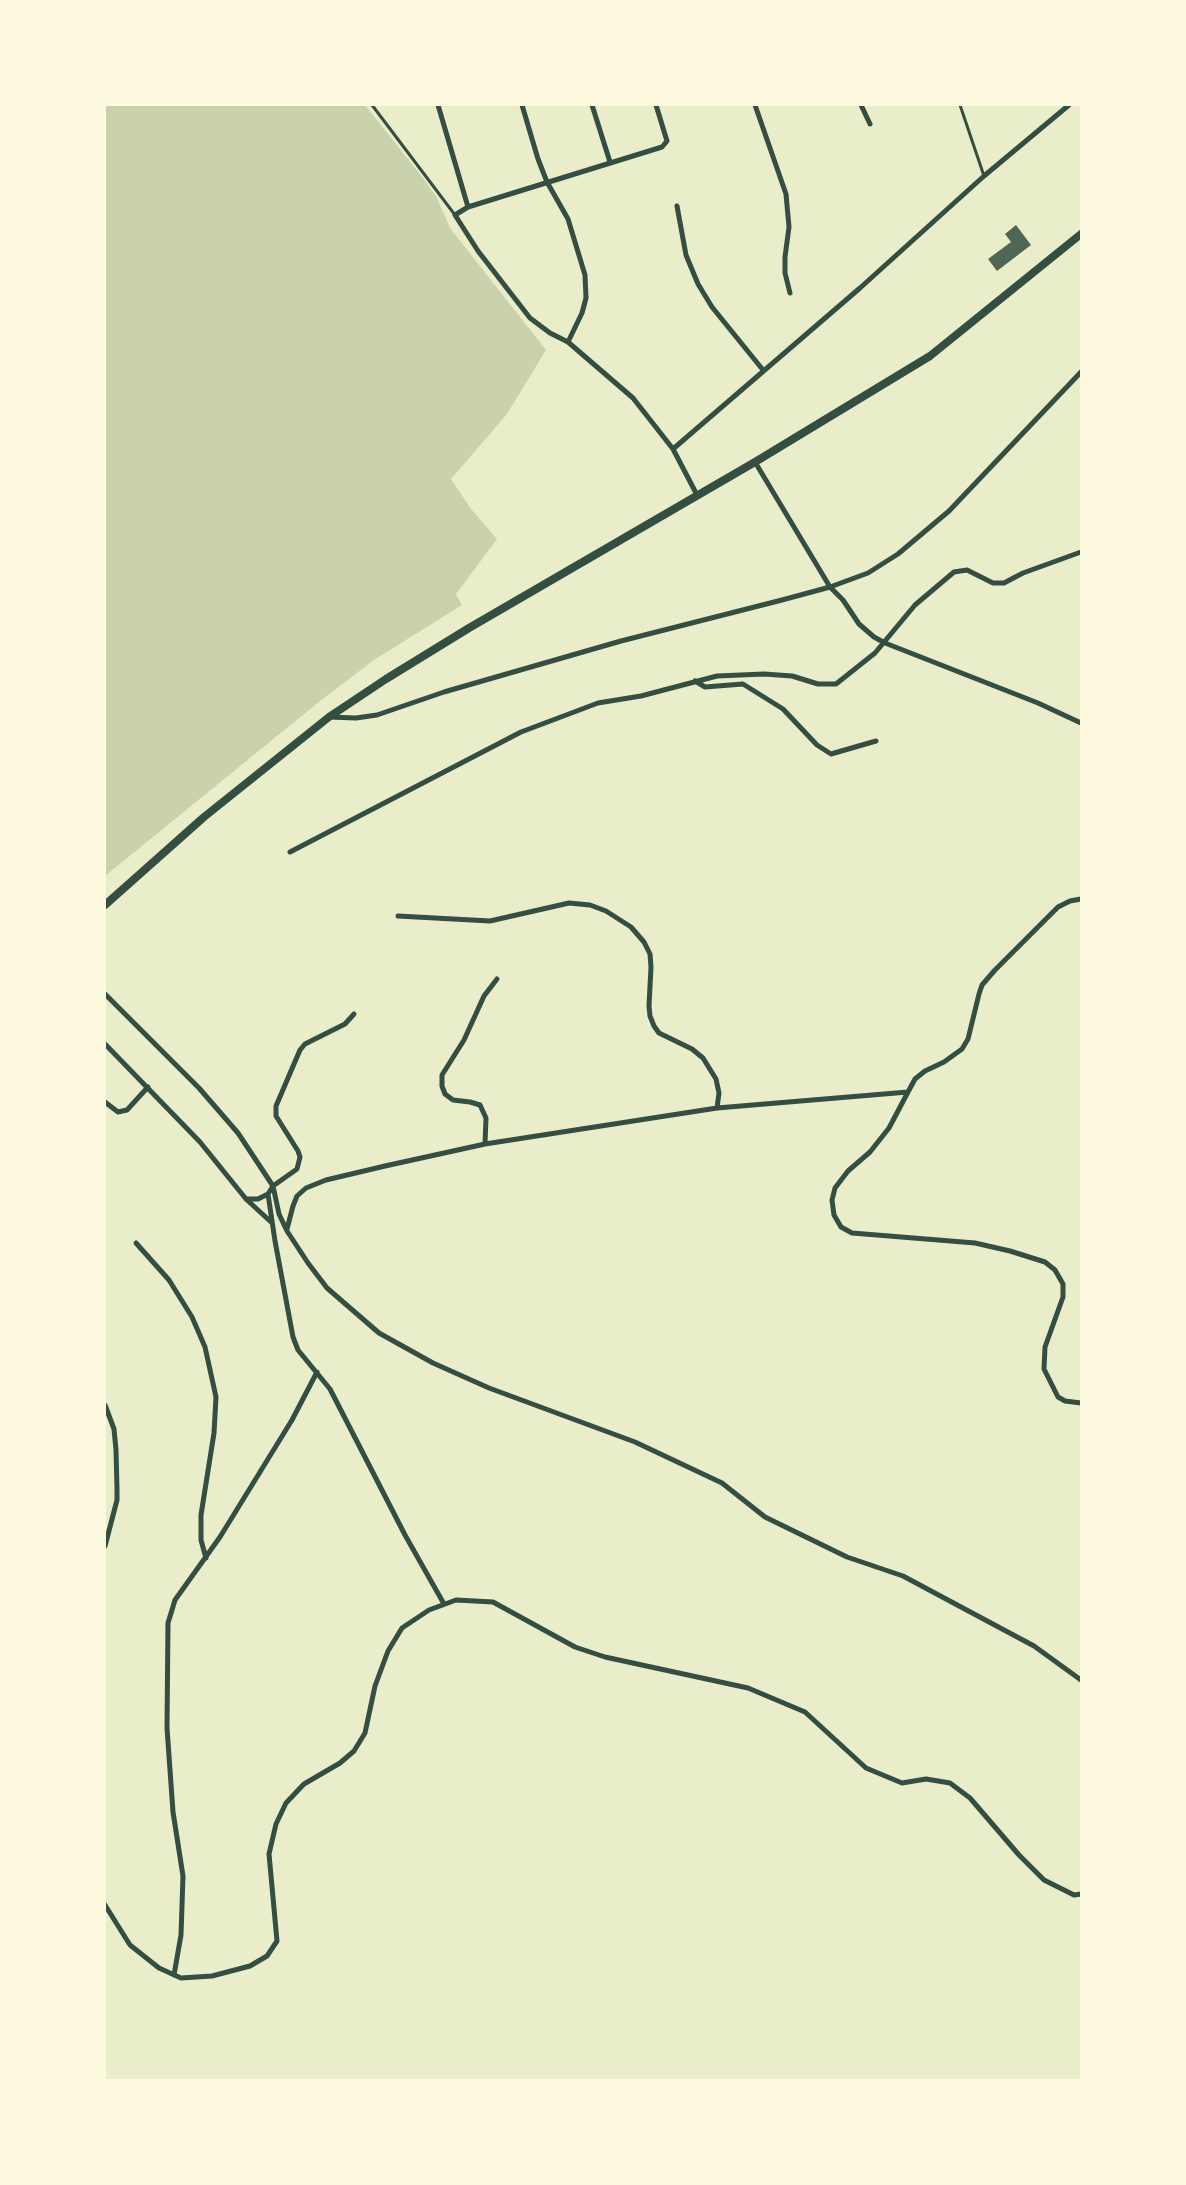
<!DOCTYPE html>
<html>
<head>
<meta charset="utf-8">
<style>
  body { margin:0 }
  #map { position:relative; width:1186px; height:2185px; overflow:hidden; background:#e9edc9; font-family:"Open Sans",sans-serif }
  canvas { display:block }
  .frame { position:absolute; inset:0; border:106px solid #fefae0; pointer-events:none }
</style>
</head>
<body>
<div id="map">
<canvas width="1186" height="2185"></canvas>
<div class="frame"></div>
</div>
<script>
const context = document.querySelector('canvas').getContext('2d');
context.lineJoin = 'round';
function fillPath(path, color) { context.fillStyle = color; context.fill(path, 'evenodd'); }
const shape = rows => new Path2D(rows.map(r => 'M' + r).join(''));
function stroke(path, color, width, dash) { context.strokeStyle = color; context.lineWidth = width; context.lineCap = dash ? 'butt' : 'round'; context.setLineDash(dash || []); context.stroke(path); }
fillPath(shape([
  [105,105,365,105,423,178,437,198,450,228,546,350,507,414,451,479,471,509,497,539,456,594,462,605,374,660,320,701,105,876]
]), '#cad2ad');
fillPath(shape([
  [1016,225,1031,245,997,271,988,259,1011,242,1005,234]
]), '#4f6655');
stroke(shape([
  [372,105,455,215],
  [960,105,984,176]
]), '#344e41', 3);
stroke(shape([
  [438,105,468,207],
  [522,105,538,159,547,182,568,219,585,275,586,298,582,313,568,342],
  [592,105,610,162],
  [656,105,667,141,662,147,468,207,455,215,478,251,530,318,550,333,568,342,633,398,673,449,697,495],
  [755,105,786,194,789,227,785,257,785,273,790,293],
  [861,105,870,124],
  [677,206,686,255,698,284,712,307,763,370],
  [673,449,860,288,984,176,1069,105],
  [755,462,830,587,843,600,859,624,874,637,885,643,1038,703,1081,723],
  [695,681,705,687,743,684,783,709,817,745,831,754,876,741],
  [329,717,356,718,377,715,444,692,621,641,782,600,830,587,868,573,898,554,949,511,1081,372],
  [290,852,521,732,598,703,641,696,717,676,764,674,792,676,818,684,836,684,875,653,915,605,954,572,967,570,993,583,1004,583,1023,573,1081,552],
  [398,916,490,921,569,903,590,905,606,911,631,927,644,942,650,954,651,967,649,1006,650,1016,654,1026,659,1033,692,1049,703,1058,716,1079,719,1093,717,1108],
  [105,994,199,1088,238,1133,273,1186,279,1214,287,1231,308,1263,327,1288,379,1333,433,1363,489,1388,635,1442,722,1483,765,1517,847,1557,903,1576,1034,1646,1081,1680],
  [105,1044,200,1142,246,1199,271,1222],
  [908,1092,915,1079,925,1071,944,1062,962,1049,968,1039,979,994,982,985,995,970,1058,907,1070,901,1081,899],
  [105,1102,118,1112,127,1110,148,1087],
  [485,1144,486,1118,480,1105,470,1102,453,1100,445,1094,442,1086,442,1075,464,1040,484,996,497,979],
  [268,1194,275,1241,293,1337,298,1350,330,1389,405,1535,444,1604],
  [246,1199,258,1199,268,1194,273,1186,297,1169,300,1157,298,1151,276,1116,276,1106,300,1050,305,1044,345,1024,354,1014],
  [287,1229,293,1206,297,1196,306,1188,326,1180,385,1166,485,1144,717,1108,908,1092,889,1128,870,1152,848,1171,835,1188,832,1200,834,1215,841,1227,852,1233,975,1243,1010,1251,1045,1262,1055,1270,1063,1284,1063,1297,1045,1347,1044,1369,1058,1397,1065,1401,1081,1403],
  [136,1243,169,1280,192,1317,205,1347,216,1397,214,1433,201,1515,201,1540,206,1558],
  [105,1405,114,1429,116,1450,117,1489,117,1500,105,1546],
  [105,1905,130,1945,159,1968,181,1978,212,1976,250,1966,267,1956,277,1941,269,1854,276,1824,286,1803,304,1784,340,1763,354,1751,365,1733,375,1686,388,1651,402,1628,429,1610,456,1600,493,1602,575,1647,605,1657,748,1688,805,1712,866,1768,902,1783,926,1779,950,1783,970,1798,1019,1855,1044,1880,1074,1895,1081,1894],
  [174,1975,181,1935,183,1876,173,1812,167,1728,168,1623,175,1600,220,1537,292,1420,317,1372]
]), '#344e41', 5);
stroke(shape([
  [105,905,204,817,329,717,386,679,469,628,755,462,930,356,1081,234]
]), '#344e41', 8);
</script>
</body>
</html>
